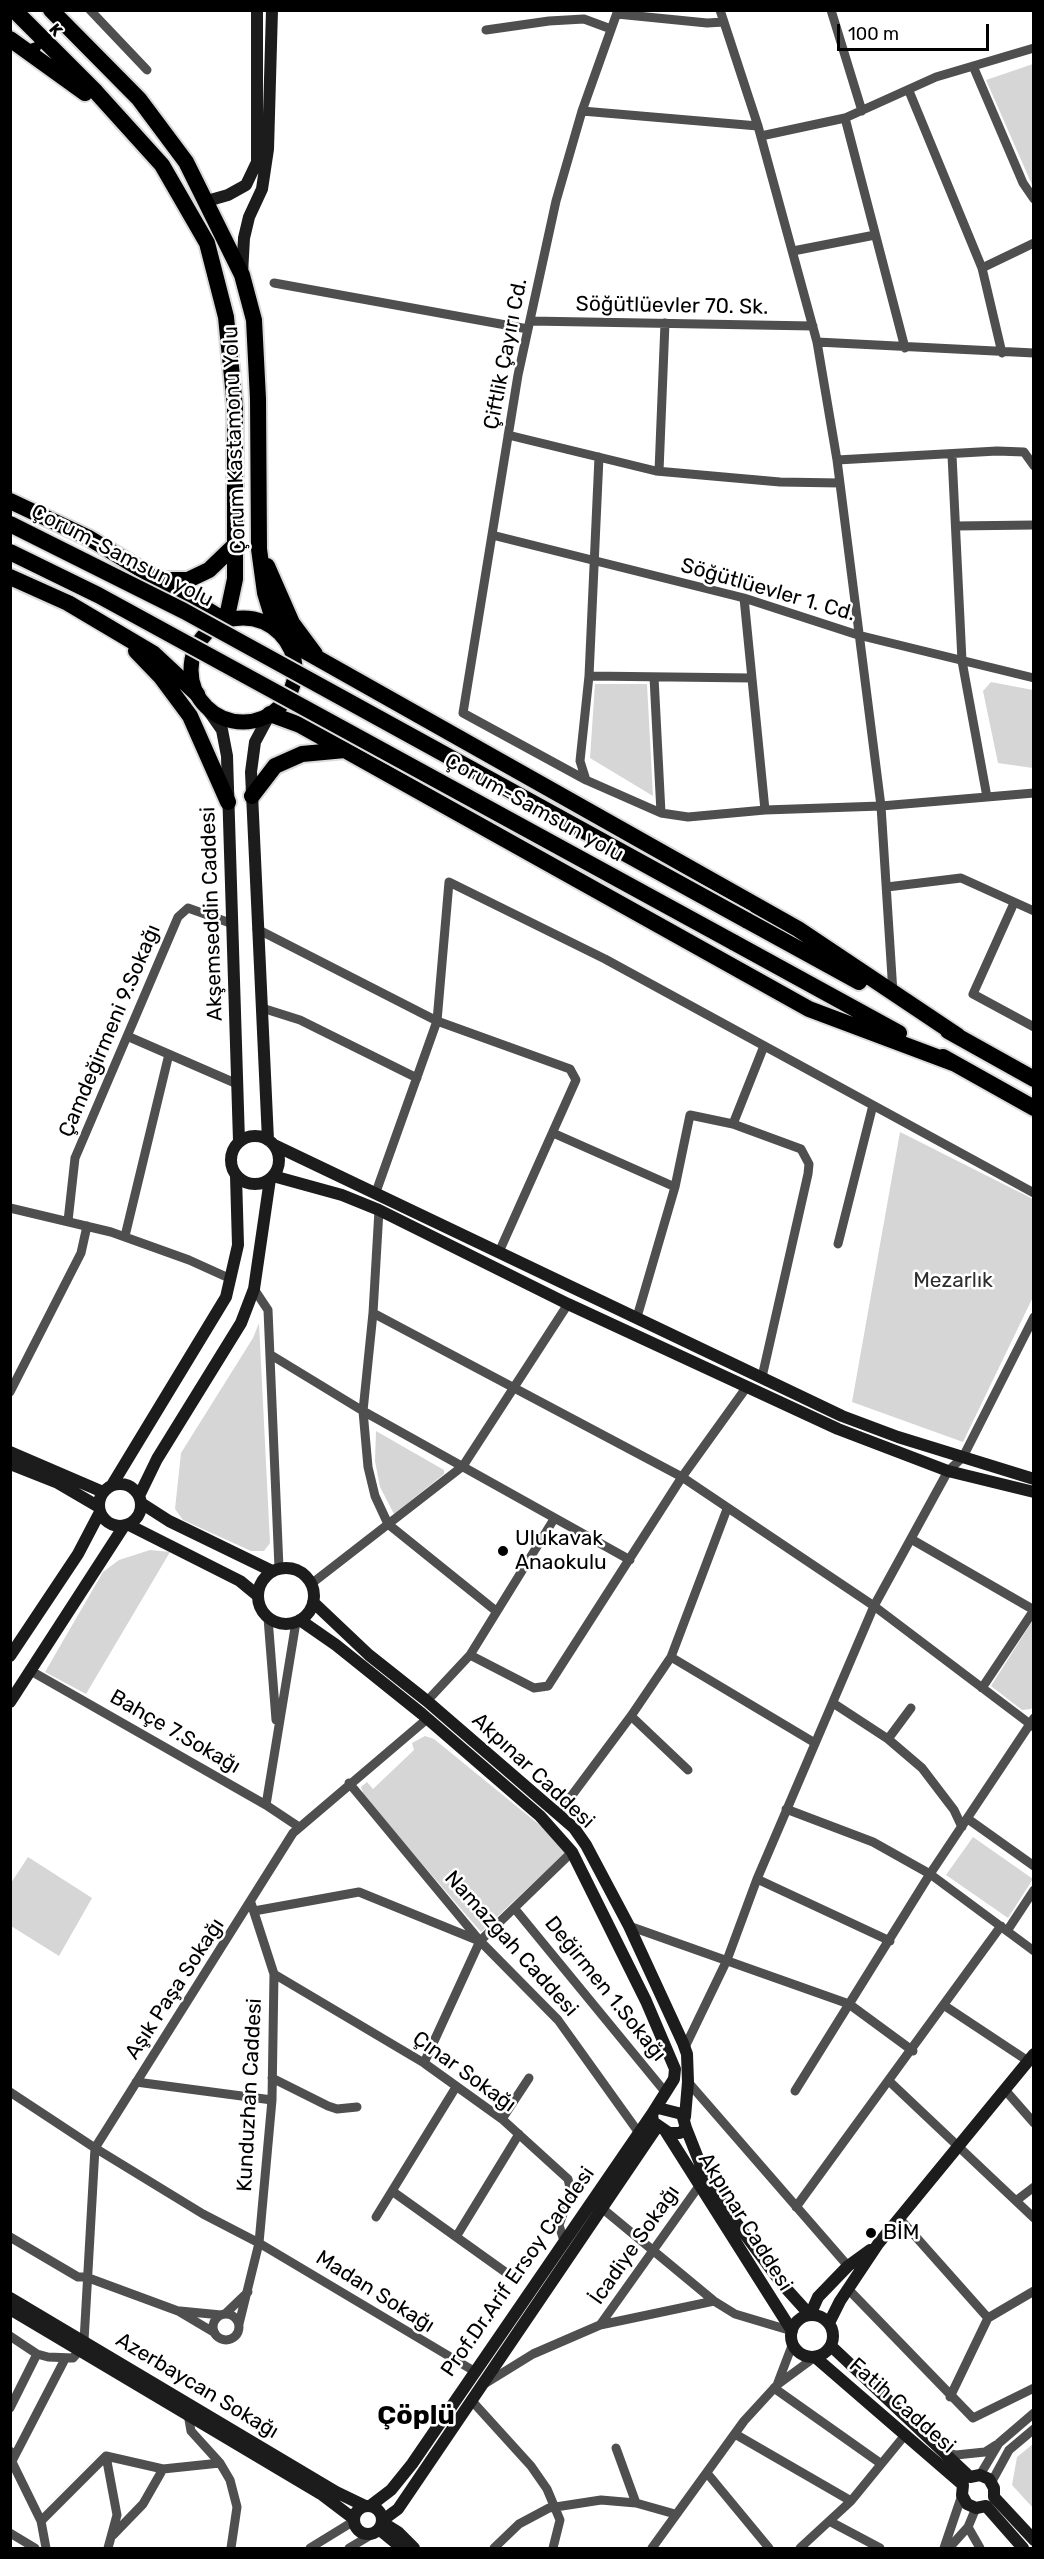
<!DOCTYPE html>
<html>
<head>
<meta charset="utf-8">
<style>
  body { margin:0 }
  #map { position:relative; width:1044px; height:2559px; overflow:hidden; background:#fff; font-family:Rubik,sans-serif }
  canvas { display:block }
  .frame { position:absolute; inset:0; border:12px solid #000; pointer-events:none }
  .north { position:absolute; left:12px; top:12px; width:60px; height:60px; -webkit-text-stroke:4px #fff; paint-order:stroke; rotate:49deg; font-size:16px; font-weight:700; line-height:24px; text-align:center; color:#000 }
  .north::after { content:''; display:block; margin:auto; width:21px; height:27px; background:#000; clip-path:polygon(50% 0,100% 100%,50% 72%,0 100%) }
  .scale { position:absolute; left:837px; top:24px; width:152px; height:27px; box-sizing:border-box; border:3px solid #000; border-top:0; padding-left:8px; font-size:18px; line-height:21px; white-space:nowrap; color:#000; -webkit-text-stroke:4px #fff; paint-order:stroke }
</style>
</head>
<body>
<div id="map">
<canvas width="1044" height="2559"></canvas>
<div class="frame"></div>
<div class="north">K</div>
<div class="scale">100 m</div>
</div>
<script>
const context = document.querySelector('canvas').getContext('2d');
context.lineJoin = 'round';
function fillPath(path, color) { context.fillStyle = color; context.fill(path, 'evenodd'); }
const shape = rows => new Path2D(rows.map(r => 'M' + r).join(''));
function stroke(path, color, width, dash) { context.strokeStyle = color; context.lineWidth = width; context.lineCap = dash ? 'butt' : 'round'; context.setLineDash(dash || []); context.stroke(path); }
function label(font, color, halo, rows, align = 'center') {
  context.font = font + ' Rubik,sans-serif'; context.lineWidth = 5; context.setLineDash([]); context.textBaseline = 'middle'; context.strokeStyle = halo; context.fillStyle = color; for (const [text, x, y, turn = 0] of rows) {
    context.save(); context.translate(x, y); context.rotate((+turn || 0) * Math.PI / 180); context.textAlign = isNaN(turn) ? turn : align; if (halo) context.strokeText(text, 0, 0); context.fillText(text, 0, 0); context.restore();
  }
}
fillPath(shape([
  [1033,64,1034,64,1033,187,986,80],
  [991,682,1033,690,1033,768,998,763,983,691],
  [595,684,647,684,653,796,590,758],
  [900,1132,1033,1199,1033,1297,963,1442,852,1402],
  [259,1323,270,1543,264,1551,251,1551,183,1520,175,1509,181,1453,253,1338],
  [376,1431,444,1470,444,1474,394,1514,380,1487,375,1461],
  [150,1550,170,1552,86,1694,45,1672,103,1572,119,1560],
  [1033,1620,1034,1705,1031,1709,1022,1710,991,1686],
  [425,1736,434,1739,542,1827,566,1852,481,1932,365,1798,361,1787,367,1782,373,1789,414,1750,412,1743],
  [973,1837,1033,1879,1008,1918,946,1875],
  [28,1857,92,1898,59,1956,11,1926,11,1883],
  [1033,2444,1033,2508,1012,2485,1017,2457]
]), '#d6d6d6');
const primary = shape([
  '191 670a52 52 0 1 1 104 0a52 52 0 1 1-104 0Z'
]);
const highway = shape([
  [51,10,139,99,186,162,242,275,254,320,258,399,259,549,265,593,272,616,287,641,798,929,958,1036],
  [10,39,85,93],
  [10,501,89,538,226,621,235,579,235,407,226,317,207,243,162,165,96,92,14,10],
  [267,566,292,623,315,654],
  [10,577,68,603,154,654,197,694],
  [161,580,188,580,209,570,235,545],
  [136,651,161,677,190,716,228,802],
  [270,714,300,725,809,1009,953,1063],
  [252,796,275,766,302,754,345,750],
  [746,920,859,982],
  [733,942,899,1033],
  [948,1031,1034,1079],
  [943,1057,1034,1108]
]);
stroke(primary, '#dbdbdb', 18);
stroke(highway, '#dbdbdb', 20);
stroke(shape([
  [90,10,147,70],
  [618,10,582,111,556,201,518,375,463,713,586,780,661,813,688,817,765,810],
  [720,10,758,126,817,342,837,460,881,806,893,993],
  [831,10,862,111],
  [617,14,707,23,724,22],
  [486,30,549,21,584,19,611,29],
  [973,66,1023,183,1034,199],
  [909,91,982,268,1002,353],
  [582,111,758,126],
  [845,118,905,348],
  [761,136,845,118,936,77,1034,48],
  [793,251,875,235],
  [982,268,1034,243],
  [274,283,528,329],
  [530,321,813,326],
  [817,342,1034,353],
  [508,435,656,471,780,482,840,483],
  [952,455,962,661,987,797],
  [837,460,997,451,1024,452,1034,466],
  [659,471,665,323],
  [956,526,1034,525],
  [492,535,744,598,858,635,1034,678],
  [744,598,765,810,881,806,1034,793],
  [589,676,752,678],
  [654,677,661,813],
  [586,780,580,761,589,676,599,457],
  [887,887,961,878,1034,911],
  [1014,903,973,994,1034,1027],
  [257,929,437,1021,570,1069,576,1080,499,1252],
  [262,1008,300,1020,417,1078],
  [127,1036,235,1083],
  [733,1124,764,1046],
  [553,1133,675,1187],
  [376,1192,437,1021,449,882,605,959,1034,1193],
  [10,1208,111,1232,189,1260,231,1279],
  [379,1210,373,1313,363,1411,368,1467,375,1496,388,1524,496,1611],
  [68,1221,75,1158,178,917,188,908,233,924],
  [125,1236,169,1054],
  [838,1244,873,1105],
  [254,1289,268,1310,279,1568],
  [373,1313,682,1477,874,1606,1034,1727],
  [637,1317,675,1187,690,1115,733,1124,801,1149,809,1164,808,1174,762,1377],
  [271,1355,363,1411,630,1560],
  [10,1392,81,1253,87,1226],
  [911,1539,1034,1610],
  [311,1584,463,1466,568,1304],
  [268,1618,276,1720],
  [470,1655,534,1688,548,1686,682,1477,746,1388],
  [671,1657,815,1743],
  [31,1671,266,1805,299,1827],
  [982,1688,1034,1610],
  [427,1701,470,1655,554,1519],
  [833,1703,888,1739,922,1768,954,1810,962,1827],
  [631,1716,688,1770],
  [888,1739,911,1708],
  [349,1783,480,1941,558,2020,639,2133],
  [266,1805,296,1622],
  [786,1809,873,1842,930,1874,1034,1951],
  [558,1814,631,1716,671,1657,727,1509],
  [968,1819,1034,1866],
  [757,1879,890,1941],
  [515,1909,666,2093],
  [254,1911,359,1892,477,1940],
  [629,1926,849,2004,913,2051],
  [1007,1931,1034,1890],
  [274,1974,424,2063,502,2119,568,2179,571,2192,559,2225,564,2241],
  [945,2006,1028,2061],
  [685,2047,727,1960,757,1879,874,1606,948,1471,963,1457,1034,1317],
  [424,2063,480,1941,572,1852],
  [272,2078,328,2106,337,2109,357,2107],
  [889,2081,1034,2218],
  [136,2082,272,2100],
  [688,2082,848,2266],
  [795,2091,930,1874,1034,1718],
  [1006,2091,1034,2123],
  [10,2092,95,2148,203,2214,259,2243,474,2371],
  [502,2119,529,2078],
  [392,2191,515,2279],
  [1017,2200,1034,2187],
  [796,2207,1001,1926],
  [603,2209,714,2301,735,2314,792,2331],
  [376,2217,456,2087],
  [900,2219,988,2318],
  [10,2237,78,2277,86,2277,178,2311,215,2333],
  [456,2237,519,2134],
  [848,2289,973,2418,1034,2388],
  [180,2311,221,2315],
  [225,2314,248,2292],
  '213 2327a13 13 0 1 1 26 0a13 13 0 1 1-26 0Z',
  [239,2324,259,2243,272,2100,274,1974,251,1903],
  [600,2325,699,2186],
  [10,2336,37,2354,48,2357,73,2358,80,2350,84,2341,95,2148,293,1833,427,1719],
  [486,2383,533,2354,600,2325,714,2301],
  [777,2385,793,2343],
  [774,2388,880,2463],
  [950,2397,988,2318,1034,2291],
  [472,2401,531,2466,547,2489,560,2520,553,2548],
  [10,2408,37,2354],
  [188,2414,191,2431,220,2463,230,2480,237,2507,231,2548],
  [735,2434,851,2501],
  [616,2448,636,2503],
  [10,2451,13,2464,41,2521,46,2548],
  [944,2452,956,2455,985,2452,996,2445],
  [106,2456,163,2469,220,2463],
  [106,2456,117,2515,108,2548],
  [10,2465,65,2359],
  [707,2473,769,2548],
  [980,2475,999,2443,1034,2413],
  [991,2483,1009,2450,1034,2429],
  [41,2521,106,2456],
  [831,2522,880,2548],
  [968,2527,980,2548],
  [10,2533,35,2548],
  [113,2535,143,2504,163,2469],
  [310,2548,354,2521],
  [349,2548,371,2535],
  [494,2548,519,2524,549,2508,601,2500,636,2503,675,2514],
  [652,2548,744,2421,777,2385,815,2357],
  [800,2548,851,2501,905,2435],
  [944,2548,962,2495],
  [949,2548,968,2527,976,2508]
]), '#4f4f4f', 9);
stroke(shape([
  [207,201,228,195,246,185,257,162,257,10],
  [242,274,244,238,249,217,262,189,268,149,272,10],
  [197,694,222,730,227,756,239,1141],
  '231 1160a24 24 0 1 1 48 0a24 24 0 1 1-48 0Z',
  [268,1140,251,772,255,742,270,714],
  [274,1145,842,1416,898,1437,1034,1479],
  [273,1176,342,1195,379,1210,568,1304,838,1429,948,1471,1034,1492],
  [10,1452,103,1492],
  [10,1464,58,1483,99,1507],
  '99 1505a21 21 0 1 1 42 0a21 21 0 1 1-42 0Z',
  [112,1485,226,1297,238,1245,236,1176],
  [139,1496,157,1459,241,1323,254,1289,270,1179],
  [141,1503,169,1521,272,1571],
  [129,1525,240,1581,257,1595],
  '258 1596a28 28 0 1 1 56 0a28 28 0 1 1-56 0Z',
  [313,1602,369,1655,427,1701,574,1828,586,1845,629,1926,683,2043,687,2054,688,2082,685,2117],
  [300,1620,336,1645,422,1714,540,1816,572,1852,646,2001,675,2069,674,2079,652,2114,653,2122,669,2133,680,2133,686,2128,682,2114,658,2108],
  [10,1656,78,1554,100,1512],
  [10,1702,124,1526],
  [686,2128,705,2176,726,2209,782,2284,810,2315],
  [666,2132,792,2331],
  [10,2298,336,2492,365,2506],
  [10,2309,321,2494,354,2519],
  [810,2315,818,2297,848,2266,870,2250],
  '791 2336a21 21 0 1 1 42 0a21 21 0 1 1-42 0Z',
  [829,2323,840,2301,878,2244,1034,2054],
  [831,2346,970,2477,980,2475,989,2479,994,2488,994,2497,1034,2540],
  [815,2357,963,2485,962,2495,967,2504,976,2508,986,2506,1023,2548],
  '354 2520a14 14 0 1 1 28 0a14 14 0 1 1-28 0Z',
  [370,2506,391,2490,412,2464,652,2114],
  [383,2520,398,2509,657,2127],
  [382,2522,398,2532,414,2548],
  [380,2530,402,2548]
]), '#1c1c1c', 12);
stroke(primary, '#000', 15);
stroke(highway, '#000', 16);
const highwayBridge = shape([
  [10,524,184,611,746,920],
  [10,552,98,595,733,942]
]);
stroke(highwayBridge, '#dbdbdb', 20, []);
stroke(highwayBridge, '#000', 16);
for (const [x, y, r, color] of [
  [503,1551,6,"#000"],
  [871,2233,6,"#000"]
]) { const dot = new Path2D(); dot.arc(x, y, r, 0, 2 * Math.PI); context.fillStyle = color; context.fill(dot); stroke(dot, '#fff', 2); }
label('21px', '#000', '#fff', [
  ["Söğütlüevler 70. Sk.",672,306,1],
  ["Çiftlik Çayırı Cd.",506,354,-79],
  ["Çorum Kastamonu Yolu",235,440,-92],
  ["Çorum-Samsun yolu",122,556,27],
  ["Söğütlüevler 1. Cd.",768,590,16],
  ["Çorum-Samsun yolu",534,808,29],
  ["Akşemseddin Caddesi",212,914,-92],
  ["Çamdeğirmeni 9.Sokağı",110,1031,-67],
  ["Bahçe 7.Sokağı",175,1732,30],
  ["Akpınar Caddesi",533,1771,43],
  ["Namazgah Caddesi",511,1944,48],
  ["Aşık Paşa Sokağı",175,1989,-57],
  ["Değirmen 1.Sokağı",605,1989,51],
  ["Çınar Sokağı",464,2072,36],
  ["Kunduzhan Caddesi",250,2095,-87],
  ["Akpınar Caddesi",745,2222,58],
  ["İcadiye Sokağı",635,2245,-55],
  ["Prof.Dr.Arif Ersoy Caddesi",518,2272,-55],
  ["Madan Sokağı",375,2292,32],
  ["Azerbaycan Sokağı",197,2386,31],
  ["Fatih Caddesi",902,2406,41]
]);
label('21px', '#2d2d2d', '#fff', [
  ["Mezarlık",953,1281]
]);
label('21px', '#000', '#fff', [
  ["Ulukavak",515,1539],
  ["Anaokulu",515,1563],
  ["BİM",883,2233]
], 'left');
label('bold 27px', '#000', '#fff', [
  ["Çöplü",416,2416]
]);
</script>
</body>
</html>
